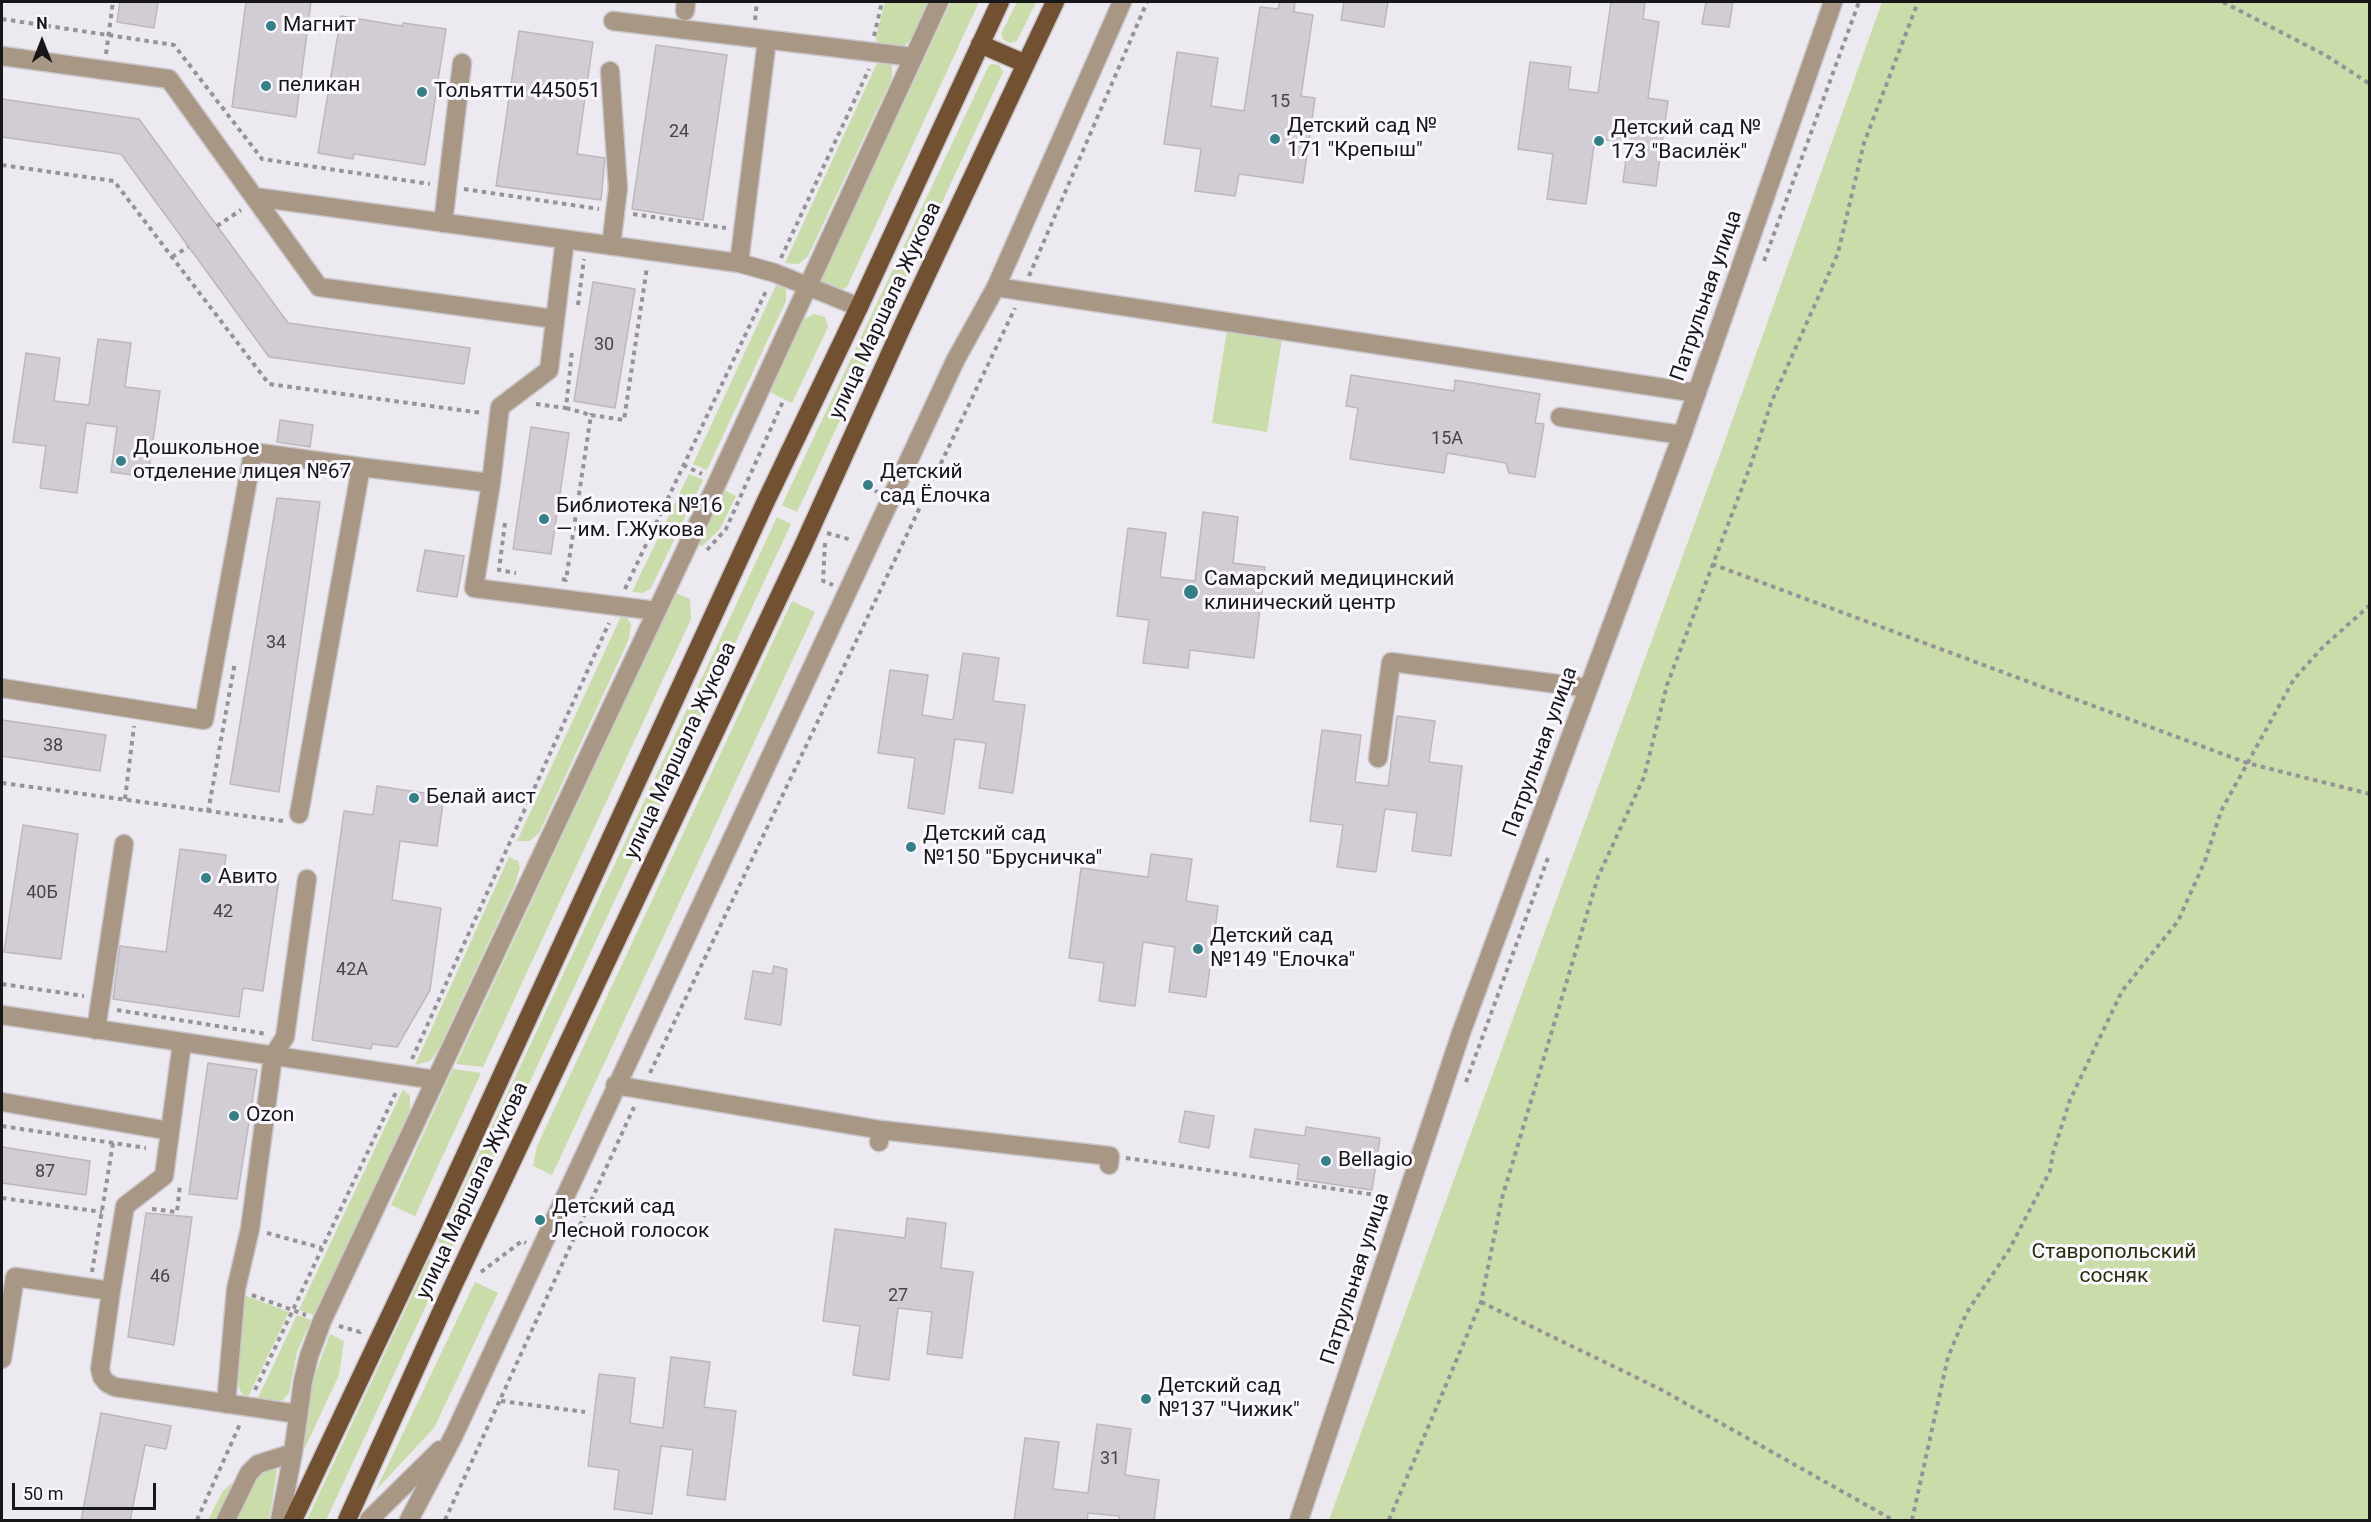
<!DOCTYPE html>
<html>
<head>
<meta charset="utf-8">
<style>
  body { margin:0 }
  #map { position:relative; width:2371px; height:1522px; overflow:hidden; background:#ece9f0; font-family:Roboto,sans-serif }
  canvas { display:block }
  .frame { position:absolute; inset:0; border:3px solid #171618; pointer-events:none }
  .north { position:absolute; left:12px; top:12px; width:60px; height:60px; -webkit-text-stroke:4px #faf7fe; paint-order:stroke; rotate:0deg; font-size:16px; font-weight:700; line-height:24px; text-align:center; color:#171618 }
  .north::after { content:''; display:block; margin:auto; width:21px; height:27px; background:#171618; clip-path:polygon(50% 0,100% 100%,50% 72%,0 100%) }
  .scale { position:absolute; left:12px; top:1483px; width:144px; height:27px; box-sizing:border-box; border:3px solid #171618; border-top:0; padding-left:8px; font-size:18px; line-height:21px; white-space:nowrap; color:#171618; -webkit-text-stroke:4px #faf7fe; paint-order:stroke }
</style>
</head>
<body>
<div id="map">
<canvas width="2371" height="1522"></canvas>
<div class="frame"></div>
<div class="north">N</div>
<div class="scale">50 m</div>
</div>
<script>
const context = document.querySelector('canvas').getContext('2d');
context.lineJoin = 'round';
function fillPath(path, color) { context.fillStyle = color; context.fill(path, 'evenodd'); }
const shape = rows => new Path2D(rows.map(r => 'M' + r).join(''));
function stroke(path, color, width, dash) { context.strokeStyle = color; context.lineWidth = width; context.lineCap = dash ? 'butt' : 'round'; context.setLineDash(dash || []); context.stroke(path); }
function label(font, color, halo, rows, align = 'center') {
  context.font = font + ' Roboto,sans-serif'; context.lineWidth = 6; context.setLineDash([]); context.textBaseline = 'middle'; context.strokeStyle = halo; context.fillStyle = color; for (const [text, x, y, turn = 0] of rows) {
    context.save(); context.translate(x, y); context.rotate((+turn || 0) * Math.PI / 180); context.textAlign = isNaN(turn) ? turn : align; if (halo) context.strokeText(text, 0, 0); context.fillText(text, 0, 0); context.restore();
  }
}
fillPath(shape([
  [885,2,928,2,911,39,905,45,898,48,877,46,876,37],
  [951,2,979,2,847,287,839,291,823,285,822,278],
  [1017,2,1036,2,1017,41,1010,43,1004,40,1001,34],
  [1882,2,2369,2,2369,1520,1329,1520,1726,438],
  [879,59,892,64,892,78,808,256,799,264,785,263],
  [993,64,999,65,1003,72,797,512,782,505,989,65],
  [778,281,786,287,786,301,707,470,693,464],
  [814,314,825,317,828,327,792,403,770,392,804,319],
  [1227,330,1282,339,1267,432,1212,423],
  [689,474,703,480,651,588,643,593,632,592],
  [724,490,736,496,720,529,702,546,698,544],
  [777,517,791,524,452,1248,438,1242],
  [676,593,690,599,691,619,483,1067,456,1064],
  [792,601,815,612,552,1175,533,1166,537,1146],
  [623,612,631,624,629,639,539,833,530,841,517,841],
  [509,857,518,861,520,867,515,885,437,1052,430,1061,415,1065],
  [453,1069,481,1073,415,1216,391,1205],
  [403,1089,410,1096,410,1110,314,1315,299,1310],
  [429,1259,444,1267,326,1520,307,1520],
  [475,1282,498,1293,434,1428,376,1490],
  [246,1296,289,1312,248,1397,242,1394,237,1383],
  [297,1315,311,1320,297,1352,289,1393,282,1401,257,1400],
  [330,1334,344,1341,339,1375,304,1450,310,1389],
  [275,1468,277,1471,269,1520,233,1520,259,1470],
  [232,1483,237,1483,220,1520,208,1520,223,1491]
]), '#c9dca9');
const building = shape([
  [120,2,158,2,154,28,117,22,120,2],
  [246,2,311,2,296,117,232,107,246,2],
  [1280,2,1295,2,1294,12,1313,15,1301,96,1315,98,1303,183,1239,174,1235,196,1195,191,1201,149,1164,144,1177,52,1218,58,1211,106,1244,111,1260,7,1278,9,1280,2],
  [1344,2,1388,2,1384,27,1341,20,1344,2],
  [1611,2,1645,2,1643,19,1659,22,1648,98,1668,101,1656,186,1623,182,1628,143,1595,138,1586,204,1547,199,1553,154,1518,149,1530,62,1571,67,1568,89,1598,93,1611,2],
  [1706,2,1733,2,1729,27,1702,24,1706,2],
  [341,16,402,26,403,23,446,29,425,165,354,154,353,159,318,153,341,16],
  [519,31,593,42,577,154,605,158,601,200,496,186,519,31],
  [656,45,727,55,703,220,632,209,656,45],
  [2,99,139,119,288,323,470,348,464,384,269,357,121,154,2,137,2,99],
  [593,282,635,289,615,408,574,401,593,282],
  [98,339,131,343,125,387,160,391,148,477,111,472,117,427,86,423,77,493,40,488,46,446,13,442,26,353,60,358,54,401,89,405,98,339],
  [1351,375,1454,391,1455,380,1540,394,1535,423,1544,424,1535,477,1509,473,1506,463,1447,453,1444,473,1350,459,1358,408,1346,406,1351,375],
  [280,420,313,425,310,447,277,442,280,420],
  [531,427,569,433,551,554,513,549,531,427],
  [277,498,320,502,279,792,230,784,277,498],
  [1203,512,1238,517,1233,563,1265,567,1254,658,1190,650,1188,668,1143,663,1149,620,1117,616,1128,528,1166,533,1160,577,1195,581,1203,512],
  [425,550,464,556,457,597,417,591,425,550],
  [963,653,999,658,993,701,1025,705,1013,793,979,788,986,743,955,739,944,814,908,808,915,758,878,753,890,670,928,675,922,715,953,720,963,653],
  [1397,716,1435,721,1429,762,1462,766,1451,856,1412,851,1417,813,1385,809,1376,872,1337,867,1343,825,1310,821,1322,730,1361,735,1355,782,1388,786,1397,716],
  [2,720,106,735,100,771,2,756,2,720],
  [377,786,444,796,437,846,400,841,392,900,441,908,430,990,397,1047,372,1044,371,1049,312,1040,344,811,373,815,377,786],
  [23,825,78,834,61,959,4,952,23,825],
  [180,849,226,855,224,871,279,879,263,991,243,988,239,1017,113,999,120,946,166,952,180,849],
  [1151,854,1192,859,1186,901,1218,906,1206,997,1169,992,1175,947,1143,942,1135,1006,1099,1001,1104,963,1069,958,1081,868,1148,877,1151,854],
  [774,966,787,969,781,1025,745,1019,753,971,772,974,774,966],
  [208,1063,257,1070,237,1199,189,1194,208,1063],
  [1185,1111,1214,1116,1209,1148,1179,1142,1185,1111],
  [1306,1127,1380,1138,1372,1190,1297,1179,1299,1164,1250,1157,1255,1129,1305,1136,1306,1127],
  [2,1147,90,1161,86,1195,2,1183,2,1147],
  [146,1213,192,1217,174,1345,128,1337,146,1213],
  [907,1218,946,1223,941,1268,973,1272,962,1358,927,1354,932,1312,898,1308,889,1380,853,1375,860,1326,823,1321,835,1229,905,1238,907,1218],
  [671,1357,710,1362,704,1407,736,1411,725,1500,687,1495,693,1450,661,1446,652,1514,614,1509,619,1470,588,1466,599,1374,635,1378,630,1423,663,1428,671,1357],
  [101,1413,171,1426,166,1449,145,1445,130,1521,81,1521,101,1413],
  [1097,1424,1131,1429,1125,1475,1159,1480,1154,1521,1119,1521,1119,1516,1088,1513,1087,1521,1014,1521,1025,1438,1059,1442,1053,1489,1088,1493,1097,1424]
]);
fillPath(building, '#d2cdd4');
stroke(building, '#bcb7bd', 1.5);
const minor = shape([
  [685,11,686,2],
  [613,21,913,57],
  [2,56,169,79,319,287,555,319],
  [610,71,618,188,611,246],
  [255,197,739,263,775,273,859,307],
  [443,223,462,63],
  [739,263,767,40],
  [996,287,1697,393],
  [1560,417,1682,435],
  [361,467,491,483,474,588,657,611],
  [491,483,500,407,549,370,565,239],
  [2,688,204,720,253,452,361,467,299,814],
  [1378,758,1391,662,1588,688],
  [2,1015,436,1080],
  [96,1030,124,844],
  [615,1085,881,1130,879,1142],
  [2,1102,170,1131],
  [881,1130,1110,1156,1109,1165],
  [111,1291,125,1206,164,1176,182,1043],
  [2,1359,15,1277,111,1291,100,1369,102,1377,107,1383,115,1387,298,1414],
  [226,1404,236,1289,250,1229,273,1056,285,1037,307,879],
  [226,1520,249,1473,258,1464,293,1453],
  [280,1520,293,1453,303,1381,309,1356,322,1321,718,481,939,2],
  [369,1520,440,1450],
  [409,1520,453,1437,956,359,996,287,1122,2],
  [1299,1520,1461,1033,1682,435,1833,2]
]);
const major = shape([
  [980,44,1026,64],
  [293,1520,432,1227,765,503,859,307,1000,2],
  [347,1520,452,1288,803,546,902,327,1055,2]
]);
stroke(minor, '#cac7cd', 21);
stroke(major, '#cac7cd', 21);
stroke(shape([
  [2223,2,2325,55,2370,84],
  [2,19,174,45,262,159,430,184],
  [755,20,757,2],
  [874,36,882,2],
  [106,54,113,2],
  [2,165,114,181,269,384,482,413],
  [464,189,599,209],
  [633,214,726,228],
  [217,226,241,210],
  [172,257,188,247],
  [781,258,869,69],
  [1764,261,1859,2],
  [1029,276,1147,2],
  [578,305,584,259],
  [536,404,566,408,572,351],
  [566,408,591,415],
  [683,465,702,474],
  [868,485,877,492],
  [505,523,499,570,516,573],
  [827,533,852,540],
  [825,543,823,581,833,585],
  [707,550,726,529,784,399],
  [1712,564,2247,763,2370,794],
  [562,579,566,580,591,415,624,420,647,267],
  [625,589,767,289],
  [2,783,283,821],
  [125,799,134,726],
  [208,812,235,662],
  [2,984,84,996],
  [117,1010,267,1034],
  [412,1059,609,623],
  [650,1073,1015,308],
  [1466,1082,1549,855],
  [2,1126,146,1148],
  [1126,1158,1389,1197],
  [2,1198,102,1212],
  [152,1209,177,1212,180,1185],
  [267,1233,322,1248],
  [92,1272,113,1143],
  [481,1272,522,1241,526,1243],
  [252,1295,306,1315],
  [1481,1302,1660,1389,1893,1520],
  [339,1326,360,1332,362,1329],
  [255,1390,397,1090],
  [501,1401,585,1412],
  [197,1520,240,1424],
  [445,1520,634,1107],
  [1389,1520,1481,1302,1502,1198,1598,877,1644,777,1667,685,1751,464,1771,403,1838,253,1864,143,1918,2],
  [1912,1520,1948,1357,1967,1312,2009,1250,2050,1171,2053,1153,2070,1100,2122,991,2178,921,2205,861,2221,811,2294,679,2323,647,2370,605]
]), '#959398', 4, [4.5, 4.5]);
stroke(minor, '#a99785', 18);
stroke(major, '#715131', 18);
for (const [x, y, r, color] of [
  [271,26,6,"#377f86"],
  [266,86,6,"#377f86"],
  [422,92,6,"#377f86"],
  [1275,139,6,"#377f86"],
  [1599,141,6,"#377f86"],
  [121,461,6,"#377f86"],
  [868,485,6,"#377f86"],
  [544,519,6,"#377f86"],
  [1191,592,8,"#377f86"],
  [414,798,6,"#377f86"],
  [911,847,6,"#377f86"],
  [206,878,6,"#377f86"],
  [1198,949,6,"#377f86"],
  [234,1116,6,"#377f86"],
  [1326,1161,6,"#377f86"],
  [540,1220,6,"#377f86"],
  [1146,1399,6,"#377f86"]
]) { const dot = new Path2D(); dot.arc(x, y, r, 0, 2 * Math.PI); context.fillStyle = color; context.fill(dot); stroke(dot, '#faf7fe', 2); }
label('18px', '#464447', null, [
  ["15",1280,102],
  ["24",679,132],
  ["30",604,345],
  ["15А",1447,439],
  ["34",276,643],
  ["38",53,746],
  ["40Б",42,893],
  ["42",223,912],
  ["42А",352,970],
  ["87",45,1172],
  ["46",160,1277],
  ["27",898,1296],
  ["31",1110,1459]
]);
label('21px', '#171618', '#faf7fe', [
  ["Магнит",283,26],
  ["пеликан",278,86],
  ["Тольятти 445051",434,92],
  ["Детский сад №",1287,127],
  ["171 \"Крепыш\"",1287,151],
  ["Детский сад №",1611,129],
  ["173 \"Василёк\"",1611,153],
  ["Дошкольное",133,449],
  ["отделение лицея №67",133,473],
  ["Детский",880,473],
  ["сад Ёлочка",880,497],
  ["Библиотека №16",556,507],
  ["— им. Г.Жукова",556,531],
  ["Самарский медицинский",1204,580],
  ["клинический центр",1204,604],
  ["Белай аист",426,798],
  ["Детский сад",923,835],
  ["№150 \"Брусничка\"",923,859],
  ["Авито",218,878],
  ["Детский сад",1210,937],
  ["№149 \"Елочка\"",1210,961],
  ["Ozon",246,1116],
  ["Bellagio",1338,1161],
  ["Детский сад",552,1208],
  ["Лесной голосок",552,1232],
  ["Детский сад",1158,1387],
  ["№137 \"Чижик\"",1158,1411]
], 'left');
label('21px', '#171618', '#faf7fe', [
  ["Патрульная улица",1707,296,-71],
  ["улица Маршала Жукова",886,311,-65],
  ["улица Маршала Жукова",681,751,-65],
  ["Патрульная улица",1541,752,-70],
  ["улица Маршала Жукова",473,1191,-65],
  ["Патрульная улица",1356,1279,-72]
]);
label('21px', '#243008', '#faf7fe', [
  ["Ставропольский",2114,1253],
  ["сосняк",2114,1277]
]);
</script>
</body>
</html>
